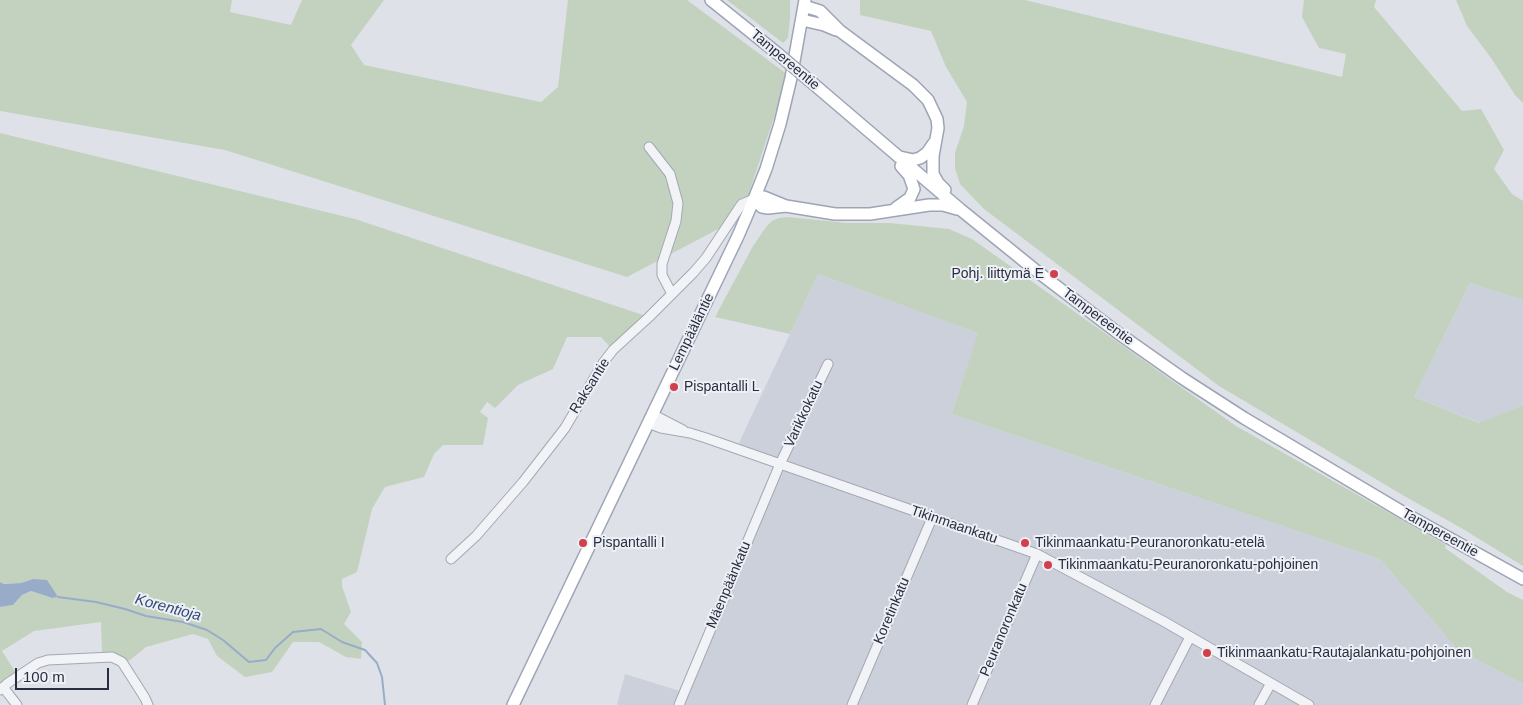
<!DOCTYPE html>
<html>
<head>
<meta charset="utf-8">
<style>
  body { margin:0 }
  #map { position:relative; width:1523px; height:705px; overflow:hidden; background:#dee1e8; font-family:Helvetica,sans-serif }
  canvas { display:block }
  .scale { position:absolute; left:15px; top:668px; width:94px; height:22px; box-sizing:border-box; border:2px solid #272e3f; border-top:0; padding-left:6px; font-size:15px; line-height:18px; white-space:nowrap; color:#272e3f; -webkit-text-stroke:4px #eef0f6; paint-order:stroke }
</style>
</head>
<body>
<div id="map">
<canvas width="1523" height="705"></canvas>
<div class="scale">100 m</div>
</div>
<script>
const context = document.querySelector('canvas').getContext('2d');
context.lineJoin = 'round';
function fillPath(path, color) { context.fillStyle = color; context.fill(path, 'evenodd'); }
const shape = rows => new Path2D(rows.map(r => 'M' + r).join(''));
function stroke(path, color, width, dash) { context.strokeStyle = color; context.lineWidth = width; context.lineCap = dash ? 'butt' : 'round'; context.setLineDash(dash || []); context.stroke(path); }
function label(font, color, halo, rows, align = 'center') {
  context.font = font + ' Helvetica,sans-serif'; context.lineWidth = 4; context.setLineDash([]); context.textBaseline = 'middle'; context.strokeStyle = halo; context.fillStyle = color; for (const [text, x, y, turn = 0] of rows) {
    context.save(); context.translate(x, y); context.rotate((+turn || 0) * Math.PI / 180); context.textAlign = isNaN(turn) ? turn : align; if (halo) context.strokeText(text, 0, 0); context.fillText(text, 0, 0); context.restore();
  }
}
fillPath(shape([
  [818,274,979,333,952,414,1380,559,1457,649,1523,684,1523,705,617,705,625,674,680,691,776,460,738,445],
  [1470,283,1523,300,1523,405,1480,423,1414,397]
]), '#ccd0da');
fillPath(shape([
  [0,0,232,0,230,12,291,25,302,0,384,0,351,45,364,65,541,102,558,87,568,0,687,0,788,75,741,217,627,277,225,150,0,111],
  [727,0,790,0,790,18,788,38,783,43],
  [860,0,1025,0,1342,77,1346,54,1319,48,1302,17,1304,0,1376,0,1374,7,1462,111,1481,109,1504,150,1494,169,1512,194,1523,201,1523,300,1470,283,1414,397,1479,423,1523,405,1523,566,1463,529,1406,497,1219,386,984,209,960,184,955,168,955,153,964,126,967,102,946,67,931,31,860,15],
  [1456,0,1523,0,1523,103,1515,95,1491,58,1467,26],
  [0,133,355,219,649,317,613,350,601,337,567,337,553,369,518,385,495,408,487,402,480,412,488,418,483,445,443,445,434,454,424,477,385,487,372,509,357,572,342,579,342,586,351,612,344,624,362,642,361,659,346,657,319,642,293,642,272,672,245,677,217,656,208,639,193,634,146,647,129,661,102,653,101,622,34,631,2,651,16,673,0,687,0,607,13,605,22,595,31,591,51,598,58,597,33,579,21,583,4,584,0,582],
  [788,217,847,223,890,223,949,229,972,239,1236,426,1446,545,1445,548,1507,592,1523,600,1523,684,1457,649,1380,559,952,414,978,333,818,274,790,334,715,317,753,246,766,227,772,221,779,218]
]), '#c3d2bf');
fillPath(shape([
  [33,579,47,580,58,597,52,598,31,591,22,595,13,605,0,607,0,582,4,584,21,583]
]), '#98acc9');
stroke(shape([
  [58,597,96,602,125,609,146,616,183,622,207,630,223,640,249,662,266,660,275,648,293,632,321,629,342,642,365,650,377,663,382,677,385,705]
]), '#98acc9', 2);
const minor = shape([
  [649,147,670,174,678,203,676,221,662,264,662,275,672,294],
  [652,414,683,430],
  [648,423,661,428,690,433,706,438,1037,554,1163,621,1309,705],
  [451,559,476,536,523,482,565,428,603,363,613,350,649,317,693,273,706,258,739,208,742,204,754,199],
  [3,687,17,705],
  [0,690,8,683,38,663,48,660,112,657,122,662,145,698,148,705],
  [679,705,780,464,828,364],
  [852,705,932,518],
  [972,705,1037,554],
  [1155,705,1190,637],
  [1259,705,1271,683]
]);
const major = shape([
  [711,0,777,53],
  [804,6,820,11,840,31,913,85,928,100,937,119,938,128,933,156,933,174,938,183,945,190],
  [802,20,824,25,836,30],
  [810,81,961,210,1034,269,1118,333,1182,378,1244,418,1404,513,1523,579],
  [900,157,913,160,920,158,927,153,934,143],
  [754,199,762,207,768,208,786,206,835,214,870,214,929,205,943,205,957,209],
  [754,199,764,197,786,206],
  [896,208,910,198,914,189,909,175,901,166],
  [513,705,738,236,754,199,766,169,780,124,791,78,805,0]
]);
stroke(minor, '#a3a8b2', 11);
stroke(major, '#9da5b4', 14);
stroke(minor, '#f1f3f6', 9);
stroke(major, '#fff', 11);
const majorBridge = shape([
  [777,53,810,81]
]);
stroke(majorBridge, '#9da5b4', 14, []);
stroke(majorBridge, '#fff', 11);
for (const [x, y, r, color] of [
  [1054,274,5,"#d0414b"],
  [674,387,5,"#d0414b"],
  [583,543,5,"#d0414b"],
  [1025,543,5,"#d0414b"],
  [1048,565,5,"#d0414b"],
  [1207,653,5,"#d0414b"]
]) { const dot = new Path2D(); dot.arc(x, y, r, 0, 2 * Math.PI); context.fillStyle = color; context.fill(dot); stroke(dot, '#eef0f6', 2); }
label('14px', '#272e3f', '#eef0f6', [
  ["Tampereentie",785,60,40],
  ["Tampereentie",1098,317,37],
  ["Lempääläntie",692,332,-64],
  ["Raksantie",590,386,-58],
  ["Varikkokatu",804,414,-65],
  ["Tikinmaankatu",954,525,19],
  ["Tampereentie",1440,533,29],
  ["Mäenpäänkatu",729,585,-67],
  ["Koretinkatu",892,611,-67],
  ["Peuranoronkatu",1004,630,-67]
]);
label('14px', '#272e3f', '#eef0f6', [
  ["Pohj. liittymä E",1044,274,"right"],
  ["Pispantalli L",684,387],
  ["Pispantalli I",593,543],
  ["Tikinmaankatu-Peuranoronkatu-etelä",1035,543],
  ["Tikinmaankatu-Peuranoronkatu-pohjoinen",1058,565],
  ["Tikinmaankatu-Rautajalankatu-pohjoinen",1217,653]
], 'left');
label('italic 15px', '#314a74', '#eef0f6', [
  ["Korentioja",168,608,15]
]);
</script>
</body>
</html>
